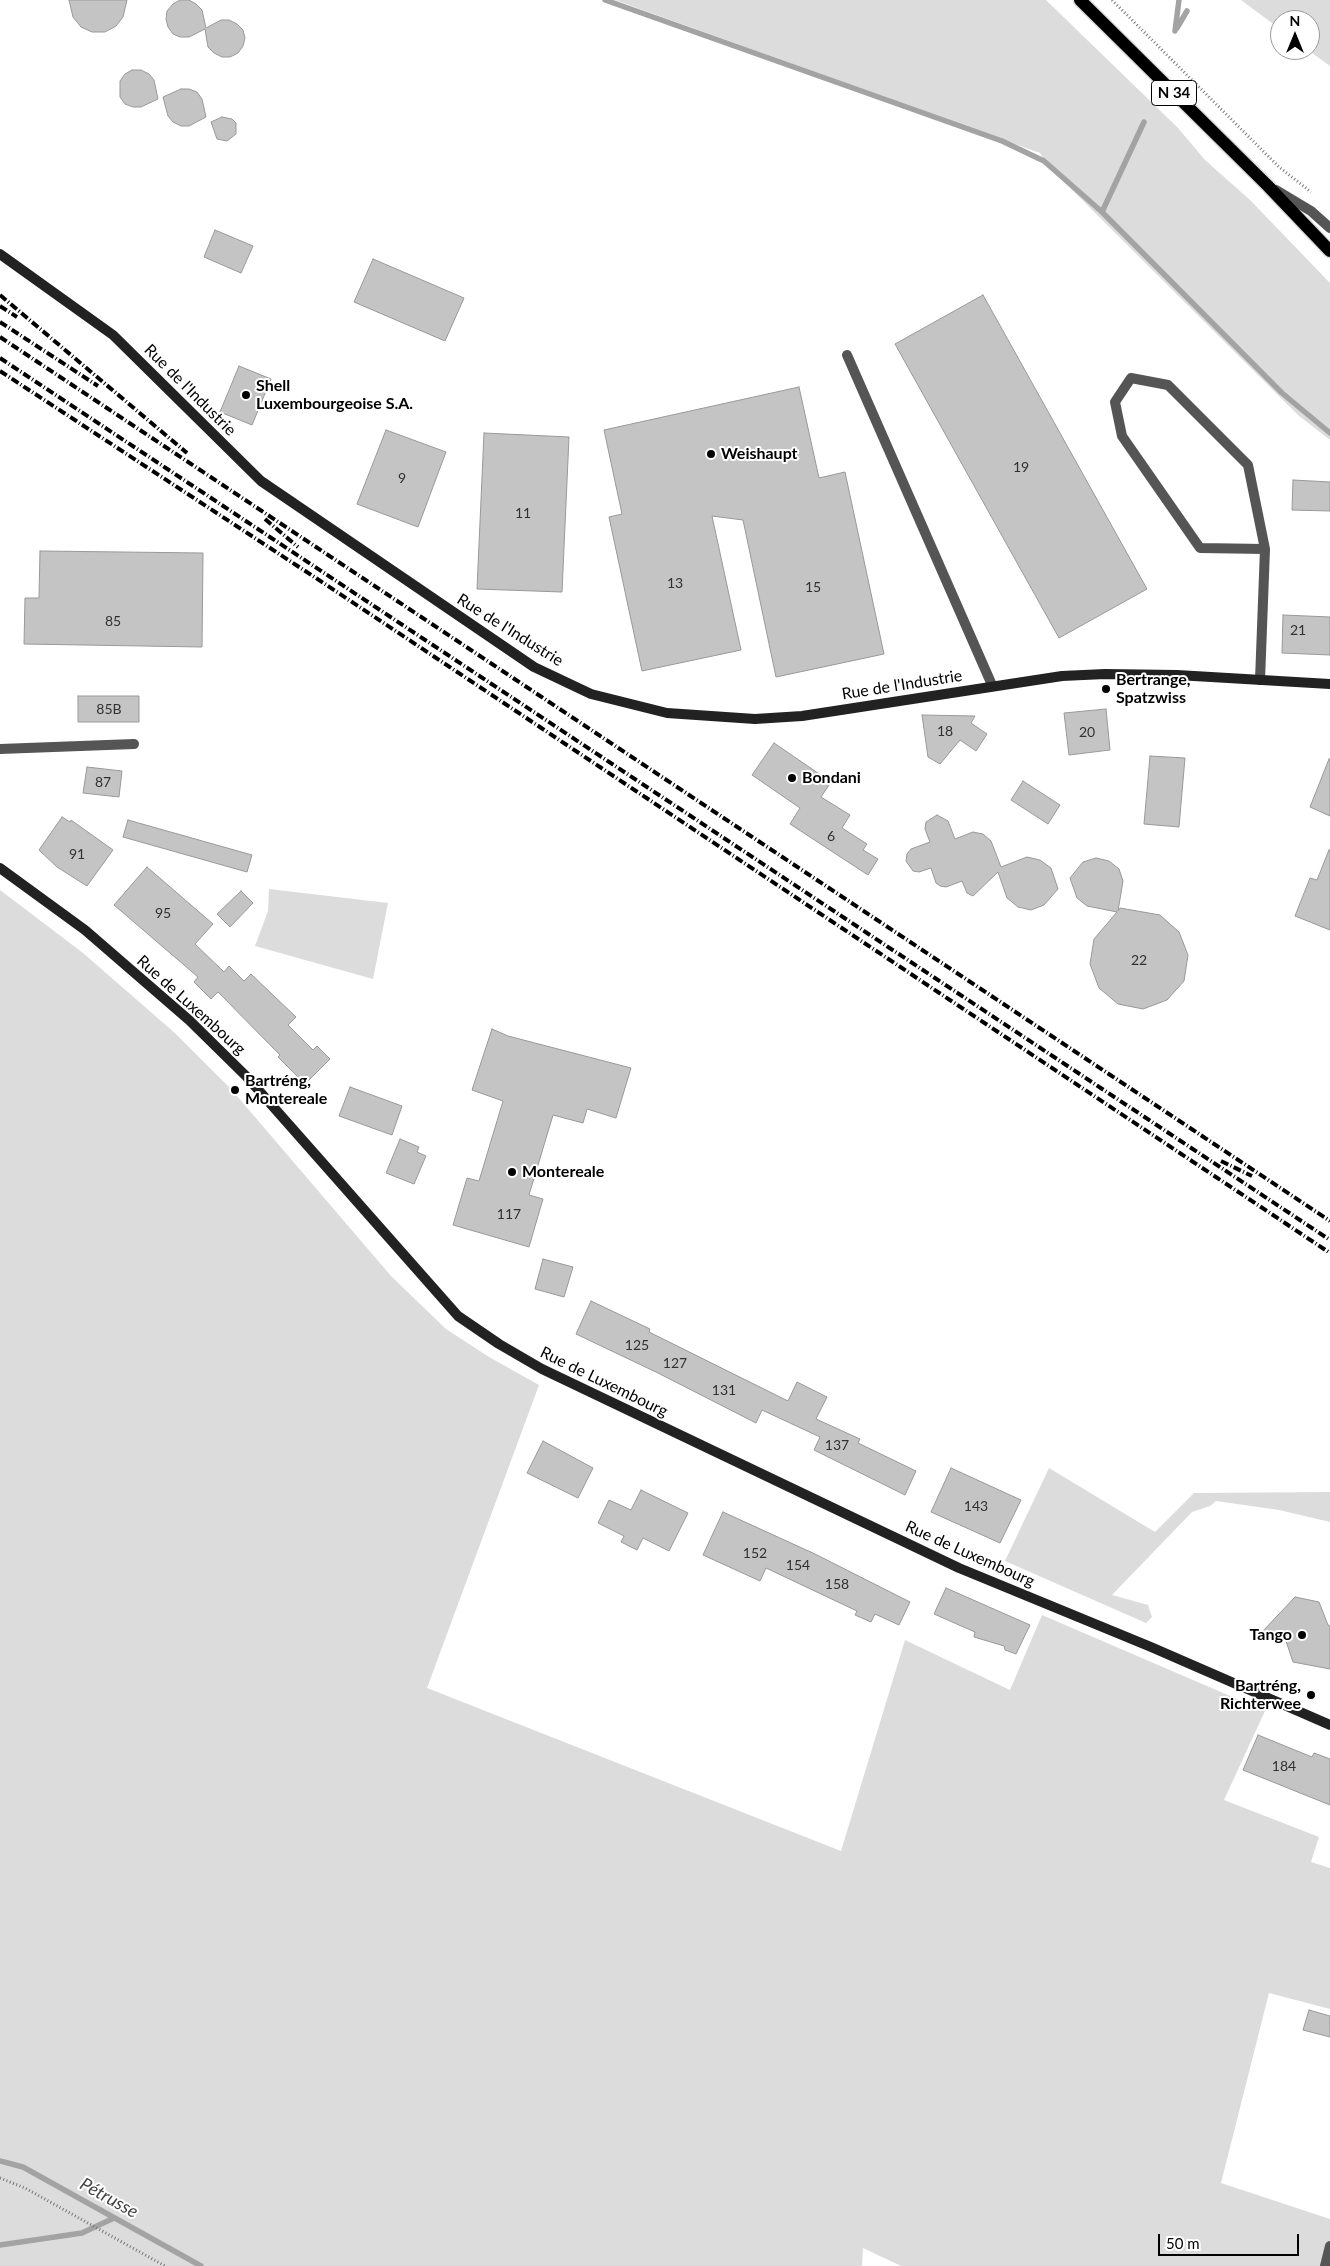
<!DOCTYPE html>
<html>
<head>
<meta charset="utf-8">
<style>
  body { margin:0 }
  #map { position:relative; width:1330px; height:2266px; overflow:hidden; background:#fff; font-family:Lato,sans-serif }
  canvas { display:block }
  .north { position:absolute; left:1270px; top:10px; width:50px; height:50px; box-sizing:border-box; background:#fff; border:1px solid #999; border-radius:50%; rotate:0deg; font-size:14px; font-weight:700; line-height:20px; text-align:center; color:#000 }
  .north::after { content:''; display:block; margin:auto; width:18px; height:22px; background:#000; clip-path:polygon(50% 0,100% 100%,50% 72%,0 100%) }
  .scale { position:absolute; left:1158px; top:2234px; width:141px; height:22px; box-sizing:border-box; border:2px solid #000; border-top:0; padding-left:6px; font-size:15px; line-height:18px; white-space:nowrap; color:#000; -webkit-text-stroke:4px #fff; paint-order:stroke }
</style>
</head>
<body>
<div id="map">
<canvas width="1330" height="2266"></canvas>
<div class="north">N</div>
<div class="scale">50 m</div>
</div>
<script>
const context = document.querySelector('canvas').getContext('2d');
context.lineJoin = 'round';
function fillPath(path, color) { context.fillStyle = color; context.fill(path, 'evenodd'); }
const shape = rows => new Path2D(rows.map(r => 'M' + r).join(''));
function stroke(path, color, width, dash) { context.strokeStyle = color; context.lineWidth = width; context.lineCap = dash ? 'butt' : 'round'; context.setLineDash(dash || []); context.stroke(path); }
function label(font, color, halo, rows, align = 'center') {
  context.font = font + ' Lato,sans-serif'; context.lineWidth = 4; context.setLineDash([]); context.textBaseline = 'middle'; context.strokeStyle = halo; context.fillStyle = color; for (const [text, x, y, turn = 0] of rows) {
    context.save(); context.translate(x, y); context.rotate((+turn || 0) * Math.PI / 180); context.textAlign = isNaN(turn) ? turn : align; if (halo) context.strokeText(text, 0, 0); context.fillText(text, 0, 0); context.restore();
  }
}
fillPath(shape([
  [615,0,1046,0,1178,128,1205,160,1250,200,1330,283,1330,440,1298,415,1047,165,1040,153],
  [1241,0,1330,0,1330,66,1308,50,1310,20,1280,20,1280,29],
  [269,889,388,903,373,979,255,946,268,911],
  [0,890,83,953,176,1034,231,1089,391,1276,446,1329,489,1357,539,1385,427,1688,841,1851,905,1640,1010,1690,1042,1615,1265,1711,1224,1800,1319,1837,1311,1862,1330,1868,1330,2009,1269,1993,1221,2183,1330,2219,1330,2266,901,2266,863,2248,862,2266,0,2266],
  [1049,1468,1155,1532,1194,1493,1330,1492,1330,1522,1279,1510,1216,1501,1210,1506,1192,1512,1112,1595,1148,1605,1152,1617,1146,1623,1005,1561]
]), '#dcdcdc');
stroke(shape([
  [605,0,1002,141,1044,161,1102,212,1282,393,1330,433],
  [1177,28,1187,11],
  [1175,31,1179,0],
  [1102,212,1144,122],
  [0,2161,23,2167,201,2266],
  [0,2245,82,2233,114,2218]
]), '#a3a3a3', 5.5);
const building = shape([
  [69,0,127,0,123,17,116,26,105,32,92,32,81,27,73,17,69,0],
  [180,0,189,0,196,4,202,10,206,28,221,20,229,20,237,24,243,30,245,38,243,46,238,53,230,57,222,57,214,53,208,47,205,29,189,37,180,37,173,34,168,27,166,19,167,11,173,4,180,0],
  [132,70,141,70,149,74,154,80,158,99,141,107,133,107,125,104,120,97,120,81,125,74,132,70],
  [181,89,189,89,197,92,202,99,206,117,189,126,181,126,173,122,168,116,163,97,181,89],
  [222,117,232,119,236,123,236,134,227,141,217,139,211,122,222,117],
  [215,230,253,246,241,273,204,257,215,230],
  [373,259,464,298,445,341,354,302,373,259],
  [983,295,1147,589,1059,638,895,344,983,295],
  [239,366,271,379,252,425,220,412,239,366],
  [799,387,819,478,845,472,884,654,776,677,743,520,712,516,741,650,642,671,609,517,622,514,604,430,799,387],
  [386,430,446,452,418,527,357,504,386,430],
  [484,433,569,437,562,592,477,589,484,433],
  [1293,480,1330,482,1330,511,1292,510,1293,480],
  [40,551,203,553,202,647,24,644,25,598,39,598,40,551],
  [1283,615,1330,617,1330,655,1282,653,1283,615],
  [78,696,139,696,139,722,78,722,78,696],
  [1106,709,1110,750,1069,755,1064,713,1106,709],
  [922,715,975,716,971,723,987,734,976,751,960,740,940,764,928,757,922,715],
  [774,743,831,782,821,797,850,815,842,828,867,844,863,850,878,859,868,875,790,824,800,808,752,775,774,743],
  [1150,756,1185,758,1179,827,1144,824,1150,756],
  [1329,759,1330,759,1330,816,1310,807,1329,759],
  [87,767,122,771,119,797,83,793,87,767],
  [1023,781,1060,805,1048,824,1011,800,1023,781],
  [937,815,948,821,955,839,973,832,983,834,991,841,1001,867,1027,857,1040,860,1051,868,1058,889,1044,905,1031,910,1018,907,1007,898,998,872,973,896,967,893,962,881,946,887,940,886,936,883,931,868,919,872,913,871,906,861,907,854,911,849,930,842,925,829,926,822,937,815],
  [62,817,70,822,71,820,113,850,87,886,57,867,39,850,62,817],
  [128,820,252,855,247,872,123,837,128,820],
  [1329,850,1330,850,1330,930,1295,916,1310,878,1317,880,1329,850],
  [1096,858,1109,861,1119,869,1123,881,1118,911,1120,908,1160,915,1179,932,1188,955,1184,981,1167,1000,1143,1009,1118,1004,1099,988,1090,964,1094,939,1117,912,1087,906,1077,898,1070,878,1083,862,1096,858],
  [147,867,213,924,195,944,224,972,229,966,244,981,251,974,296,1017,288,1025,313,1050,317,1046,330,1059,305,1084,278,1057,280,1055,218,992,211,999,194,982,198,977,114,905,147,867],
  [241,891,253,903,230,927,217,914,241,891],
  [492,1029,508,1036,631,1068,616,1118,587,1109,583,1123,553,1115,529,1195,543,1199,529,1247,453,1225,467,1178,479,1181,503,1101,472,1090,492,1029],
  [350,1087,402,1106,392,1135,339,1116,350,1087],
  [400,1139,419,1147,417,1152,426,1156,414,1184,386,1173,400,1139],
  [543,1259,573,1267,564,1297,535,1289,543,1259],
  [591,1301,650,1329,649,1332,788,1401,797,1382,827,1397,816,1419,860,1439,858,1443,916,1471,905,1495,814,1450,820,1437,762,1410,756,1423,658,1373,576,1334,591,1301],
  [543,1441,593,1468,578,1498,527,1473,543,1441],
  [951,1468,1021,1500,1000,1543,931,1512,951,1468],
  [641,1490,688,1513,669,1551,643,1538,637,1550,621,1542,624,1536,598,1523,609,1500,631,1510,641,1490],
  [723,1512,815,1554,910,1602,899,1625,875,1614,871,1622,855,1615,857,1611,766,1568,760,1581,703,1555,723,1512],
  [946,1588,1030,1625,1016,1654,1005,1650,1004,1646,974,1637,975,1632,934,1614,946,1588],
  [1295,1597,1319,1602,1328,1625,1330,1626,1330,1669,1293,1662,1285,1638,1262,1632,1295,1597],
  [1258,1735,1312,1757,1314,1753,1330,1759,1330,1805,1243,1770,1258,1735],
  [1309,2010,1330,2016,1330,2037,1303,2030,1309,2010]
]);
fillPath(building, '#c4c4c4');
stroke(building, '#999', 1);
const primary = shape([
  [1080,0,1268,186,1330,251]
]);
stroke(primary, '#dbdbdb', 15);
stroke(shape([
  [1112,0,1279,167,1311,192],
  [0,2178,25,2188,165,2266]
]), '#777', 3, [1, 2.5]);
stroke(shape([
  [847,355,992,685],
  [1260,680,1265,549,1248,465,1168,385,1131,378,1115,402,1122,436,1200,548,1265,549],
  [1325,2266,1330,2246]
]), '#555', 10);
stroke(shape([
  [1276,190,1311,211,1330,228],
  [0,749,134,744]
]), '#555', 10);
stroke(shape([
  [0,254,113,335,261,481,534,667,591,694,667,713,755,719,802,716,1062,676,1105,674,1177,675,1330,684],
  [0,868,85,930,189,1020,246,1076,458,1316,499,1344,542,1369,959,1568,1151,1647,1330,1725]
]), '#222', 10);
stroke(primary, '#000', 12);
stroke(shape([
  [0,295,187,453],
  [0,306,17,317],
  [0,322,98,386],
  [0,337,1330,1221],
  [0,358,1330,1240],
  [0,371,325,584,1330,1253],
  [265,519,298,547],
  [1221,1161,1252,1176]
]), '#000', 4, [8, 2.5, 1, 2.5]);
for (const [x, y, r, color] of [
  [246,395,5,"#000"],
  [711,454,5,"#000"],
  [1106,689,5,"#000"],
  [792,778,5,"#000"],
  [235,1090,5,"#000"],
  [512,1172,5,"#000"],
  [1302,1635,5,"#000"],
  [1311,1695,5,"#000"]
]) { const dot = new Path2D(); dot.arc(x, y, r, 0, 2 * Math.PI); context.fillStyle = color; context.fill(dot); stroke(dot, '#fff', 2); }
label('14px', '#313131', null, [
  ["19",1021,467],
  ["9",402,478],
  ["11",523,513],
  ["13",675,583],
  ["15",813,587],
  ["85",113,621],
  ["21",1298,630],
  ["85B",109,709],
  ["18",945,731],
  ["20",1087,732],
  ["87",103,782],
  ["6",831,836],
  ["91",77,854],
  ["95",163,913],
  ["22",1139,960],
  ["117",509,1214],
  ["125",637,1345],
  ["127",675,1363],
  ["131",724,1390],
  ["137",837,1445],
  ["143",976,1506],
  ["152",755,1553],
  ["154",798,1565],
  ["158",837,1584],
  ["184",1284,1766]
]);
for (const [x, y, w] of [
  [1174,93,45]
]) { const box = new Path2D(); box.roundRect(x - w / 2, y - 12.5, w, 25, 4); context.fillStyle = '#fff'; context.fill(box); stroke(box, '#000', 1); }
label('bold 15px', '#000', null, [
  ["N 34",1174,93]
]);
label('bold 16px', '#000', '#fff', [
  ["Shell",256,386],
  ["Luxembourgeoise S.A.",256,404],
  ["Weishaupt",721,454],
  ["Bertrange,",1116,680],
  ["Spatzwiss",1116,698],
  ["Bondani",802,778],
  ["Bartréng,",245,1081],
  ["Montereale",245,1099],
  ["Montereale",522,1172],
  ["Tango",1292,1635,"right"],
  ["Bartréng,",1301,1686,"right"],
  ["Richterwee",1301,1704,"right"]
], 'left');
label('16px', '#000', '#fff', [
  ["Rue de l'Industrie",190,390,45],
  ["Rue de l'Industrie",510,630,32],
  ["Rue de l'Industrie",902,685,-9],
  ["Rue de Luxembourg",191,1005,42],
  ["Rue de Luxembourg",604,1382,26],
  ["Rue de Luxembourg",970,1554,24]
]);
label('italic 18px', '#444', '#fff', [
  ["Pétrusse",109,2198,29]
]);
</script>
</body>
</html>
